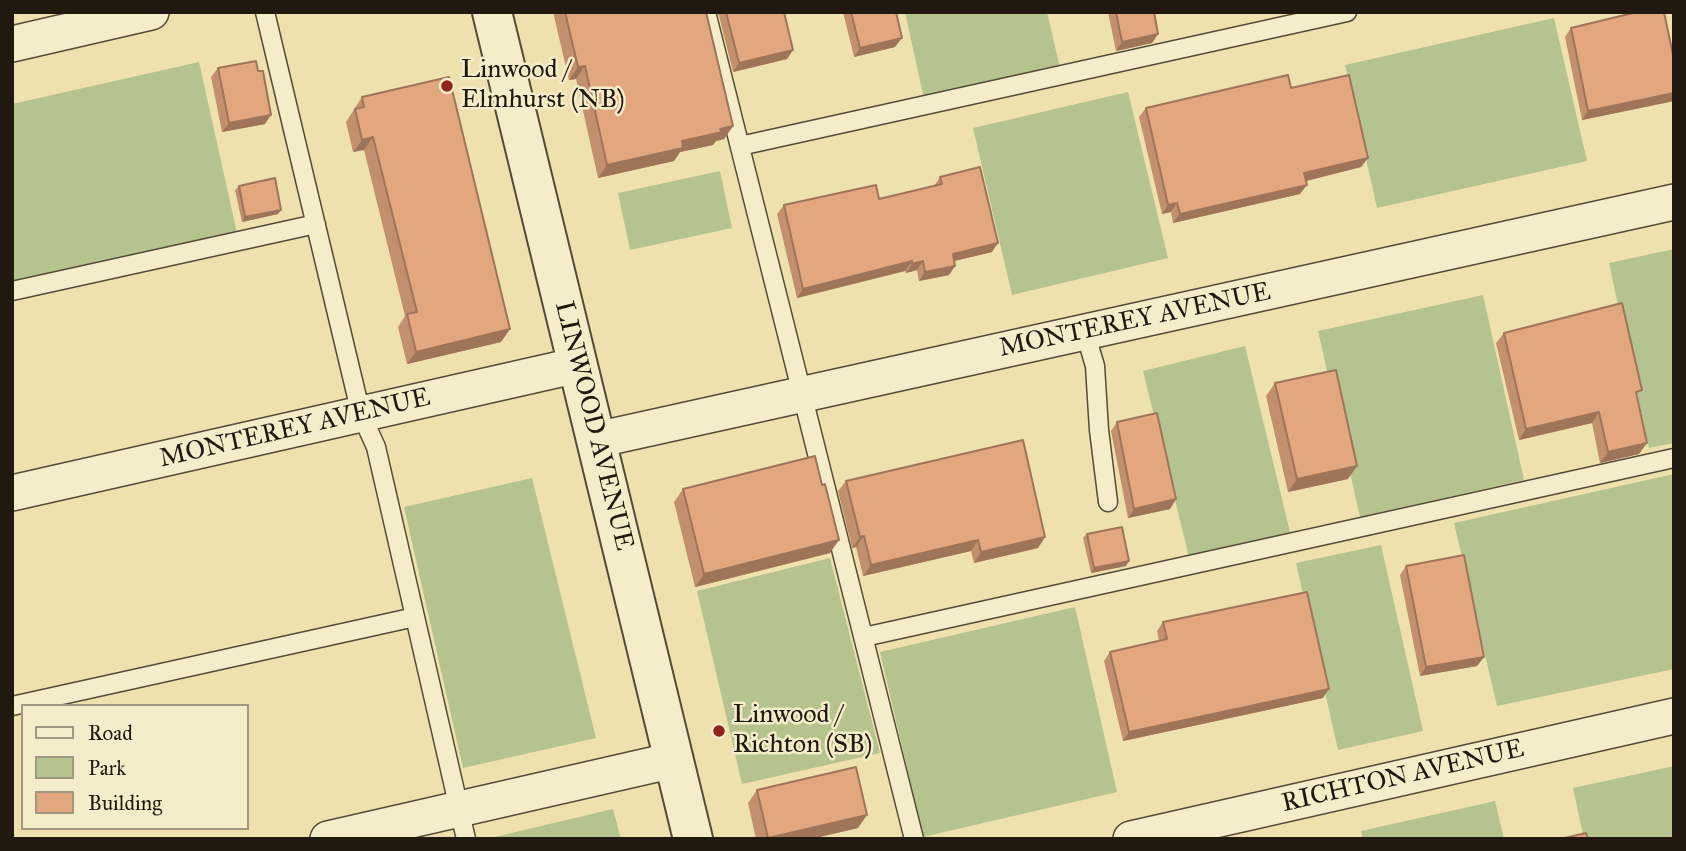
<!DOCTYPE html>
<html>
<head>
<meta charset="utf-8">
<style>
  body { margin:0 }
  #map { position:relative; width:1686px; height:851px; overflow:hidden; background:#efe1ae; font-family:"IM FELL Great Primer",serif }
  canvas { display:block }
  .frame { position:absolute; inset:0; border:14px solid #211910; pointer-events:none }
  .legend { position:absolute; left:21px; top:704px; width:228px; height:126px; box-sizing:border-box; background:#f5ecca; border:2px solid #a09880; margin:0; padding:9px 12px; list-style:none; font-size:21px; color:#211910 }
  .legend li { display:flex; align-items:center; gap:14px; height:35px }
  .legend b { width:35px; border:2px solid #a09880 }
</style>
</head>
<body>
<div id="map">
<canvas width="1686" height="851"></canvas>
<div class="frame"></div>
<ul class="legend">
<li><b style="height:9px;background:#f5ecca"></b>Road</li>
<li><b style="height:19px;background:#b5c48e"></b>Park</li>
<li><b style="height:19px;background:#e3a780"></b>Building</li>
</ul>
</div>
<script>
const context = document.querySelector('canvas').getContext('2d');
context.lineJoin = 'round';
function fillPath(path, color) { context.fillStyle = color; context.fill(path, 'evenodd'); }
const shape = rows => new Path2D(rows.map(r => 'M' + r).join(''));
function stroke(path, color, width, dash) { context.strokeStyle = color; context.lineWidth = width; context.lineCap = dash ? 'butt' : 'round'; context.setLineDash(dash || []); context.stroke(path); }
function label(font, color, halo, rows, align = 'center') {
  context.font = font + ' "IM FELL Great Primer",serif'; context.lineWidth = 5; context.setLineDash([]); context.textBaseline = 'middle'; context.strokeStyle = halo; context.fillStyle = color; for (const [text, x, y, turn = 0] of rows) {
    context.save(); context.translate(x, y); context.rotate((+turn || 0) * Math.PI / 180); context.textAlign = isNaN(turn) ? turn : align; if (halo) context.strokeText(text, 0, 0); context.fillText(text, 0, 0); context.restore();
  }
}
fillPath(shape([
  [905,12,1047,12,1060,68,924,99],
  [1554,18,1587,161,1377,208,1345,65],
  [199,62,237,233,12,283,12,104],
  [1128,92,1168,258,1012,295,973,128],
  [720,171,732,228,630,250,618,193],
  [1674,249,1674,443,1649,448,1609,263],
  [1483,295,1524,480,1360,517,1318,331],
  [1245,346,1290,532,1189,557,1143,371],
  [1674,474,1674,669,1497,706,1454,523],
  [532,478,596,738,463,768,404,507],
  [1381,545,1423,731,1338,750,1296,563],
  [830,558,880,753,742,784,697,591],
  [1075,607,1117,792,923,837,880,652],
  [1674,766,1674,839,1584,839,1573,788],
  [1495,801,1504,839,1363,839,1361,831],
  [613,809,621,839,486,839]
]), '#b5c48e');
const service = shape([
  [265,12,361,414,376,447,466,839],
  [706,12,914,839],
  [740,146,1347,12],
  [12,291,316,224],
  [1085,332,1095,366,1099,430,1108,502],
  [864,637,1674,458],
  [12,706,415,617]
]);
const minor = shape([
  [12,44,151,12],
  [596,440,1674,202],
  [12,493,578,365],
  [328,839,674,760],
  [1131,839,1674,716]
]);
const tertiary = shape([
  [492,12,693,839]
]);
stroke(service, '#544b38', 21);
stroke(minor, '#544b38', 38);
stroke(tertiary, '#544b38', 42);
stroke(service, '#f5ecca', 18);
stroke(minor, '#f5ecca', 35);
stroke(tertiary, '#f5ecca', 38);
fillPath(shape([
  [553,12,706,12,733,126,724,139,716,141,713,145,680,152,674,161,598,178,576,79,569,80],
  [718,12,784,12,793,50,787,59,733,72],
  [843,12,896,12,895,47,854,57],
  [1108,12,1154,12,1158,34,1152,43,1116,51],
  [1571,28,1674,60,1674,101,1582,120,1565,37],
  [218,68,265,124,222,132,211,77],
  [1291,88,1368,158,1361,167,1306,181,1300,194,1173,223,1171,212,1162,214,1139,117,1146,108],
  [362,97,510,329,501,342,407,364,398,327,405,316,364,150,353,152,346,122],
  [940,177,992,252,954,261,955,266,949,275,919,281,917,270,906,273,905,271,797,298,777,214,784,205,879,199,934,186],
  [239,186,281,210,278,214,242,222,235,190],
  [1504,333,1637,397,1639,454,1600,463,1592,423,1519,440,1496,343],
  [1275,383,1348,479,1288,492,1266,396],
  [1117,422,1176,499,1170,509,1128,518,1111,431],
  [846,481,1045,537,1038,548,974,563,971,551,863,576,856,547,852,548,838,491],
  [822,485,830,553,695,587,674,502,683,489],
  [1087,534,1126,566,1091,573,1083,538],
  [1406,566,1484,657,1477,666,1420,676,1400,575],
  [1163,622,1323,698,1123,741,1104,661,1110,652,1159,641,1157,631],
  [757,790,858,828,811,839,756,839,748,803]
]), '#c3906e');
fillPath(shape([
  [1158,34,1152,43,1116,51,1122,42],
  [902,38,895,47,854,57,860,48],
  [793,50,787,59,733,72,739,63],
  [585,66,576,79,569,80,578,67],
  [1674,93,1674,101,1582,120,1588,111],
  [271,115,265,124,222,132,229,123],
  [733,126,724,139,716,141,713,145,680,152,674,161,598,178,607,165,720,129],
  [373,137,364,150,353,152,362,140],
  [1368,158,1361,167,1298,183,1304,173],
  [1307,185,1300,194,1173,223,1180,214],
  [1177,203,1171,212,1162,214,1168,205],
  [281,210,278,214,242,222,245,217],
  [998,243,992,252,946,263,953,254],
  [912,261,905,271,797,298,803,289],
  [923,261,917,270,906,273,912,264],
  [955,266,949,275,919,281,925,272],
  [510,329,501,342,407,364,416,352],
  [1599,412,1592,423,1519,440,1526,429],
  [1647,443,1639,454,1600,463,1608,452],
  [1357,466,1348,479,1288,492,1297,479],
  [1176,499,1170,509,1128,518,1134,509],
  [864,536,856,547,852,548,860,537],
  [1045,537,1038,548,974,563,981,552],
  [839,540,830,553,695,587,704,574],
  [978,540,971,551,863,576,871,565],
  [1129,561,1126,566,1091,573,1094,568],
  [1484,657,1477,666,1420,676,1426,667],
  [1329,689,1323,698,1123,741,1129,732],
  [867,815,858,828,811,839,768,839]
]), '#9f755a');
const building = shape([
  [565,12,706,12,733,126,720,129,722,132,682,141,683,148,607,165,585,66,578,67,565,12],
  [726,12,784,12,793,50,739,63,726,12],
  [851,12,896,12,902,38,860,48,851,12],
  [1116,12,1154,12,1158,34,1122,42,1116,12],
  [1637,12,1664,12,1674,60,1674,93,1588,111,1571,28,1637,12],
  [256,61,258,71,263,71,271,115,229,123,218,68,256,61],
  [1288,75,1291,88,1349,75,1368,158,1304,173,1307,185,1180,214,1177,203,1168,205,1146,108,1288,75],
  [449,77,510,329,416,352,407,314,417,312,373,137,362,140,355,109,364,107,362,97,449,77],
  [980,167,998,243,953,254,955,266,925,272,923,261,912,264,912,261,803,289,784,205,876,185,879,199,942,184,940,177,980,167],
  [275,178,281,210,245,217,239,186,275,178],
  [1622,303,1642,390,1636,392,1647,443,1608,452,1599,412,1526,429,1504,333,1622,303],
  [1336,370,1357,466,1297,479,1275,383,1336,370],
  [1157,413,1176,499,1134,509,1117,422,1157,413],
  [1023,440,1045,537,981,552,978,540,871,565,864,536,860,537,846,481,1023,440],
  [815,456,822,485,825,484,839,540,704,574,683,489,815,456],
  [1122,527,1129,561,1094,568,1087,534,1122,527],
  [1464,555,1484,657,1426,667,1406,566,1464,555],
  [1307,592,1329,689,1129,732,1110,652,1167,639,1163,622,1307,592],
  [856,767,867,815,768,838,757,790,856,767],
  [1586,833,1588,839,1560,839,1586,833]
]);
fillPath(building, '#e3a780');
stroke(building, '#9f755a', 2);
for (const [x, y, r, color] of [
  [447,86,7,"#8f2418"],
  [719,731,7,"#8f2418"]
]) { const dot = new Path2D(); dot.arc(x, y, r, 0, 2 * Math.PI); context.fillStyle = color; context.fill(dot); stroke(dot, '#f5ecca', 2.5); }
label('26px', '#211910', '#f5ecca', [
  ["Linwood /",461,71],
  ["Elmhurst (NB)",461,101],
  ["Linwood /",733,716],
  ["Richton (SB)",733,746]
], 'left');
label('26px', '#211910', '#f5ecca', [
  ["MONTEREY AVENUE",1135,321,-12],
  ["LINWOOD AVENUE",593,426,76],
  ["MONTEREY AVENUE",295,429,-13],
  ["RICHTON AVENUE",1403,777,-13]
]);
</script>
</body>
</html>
